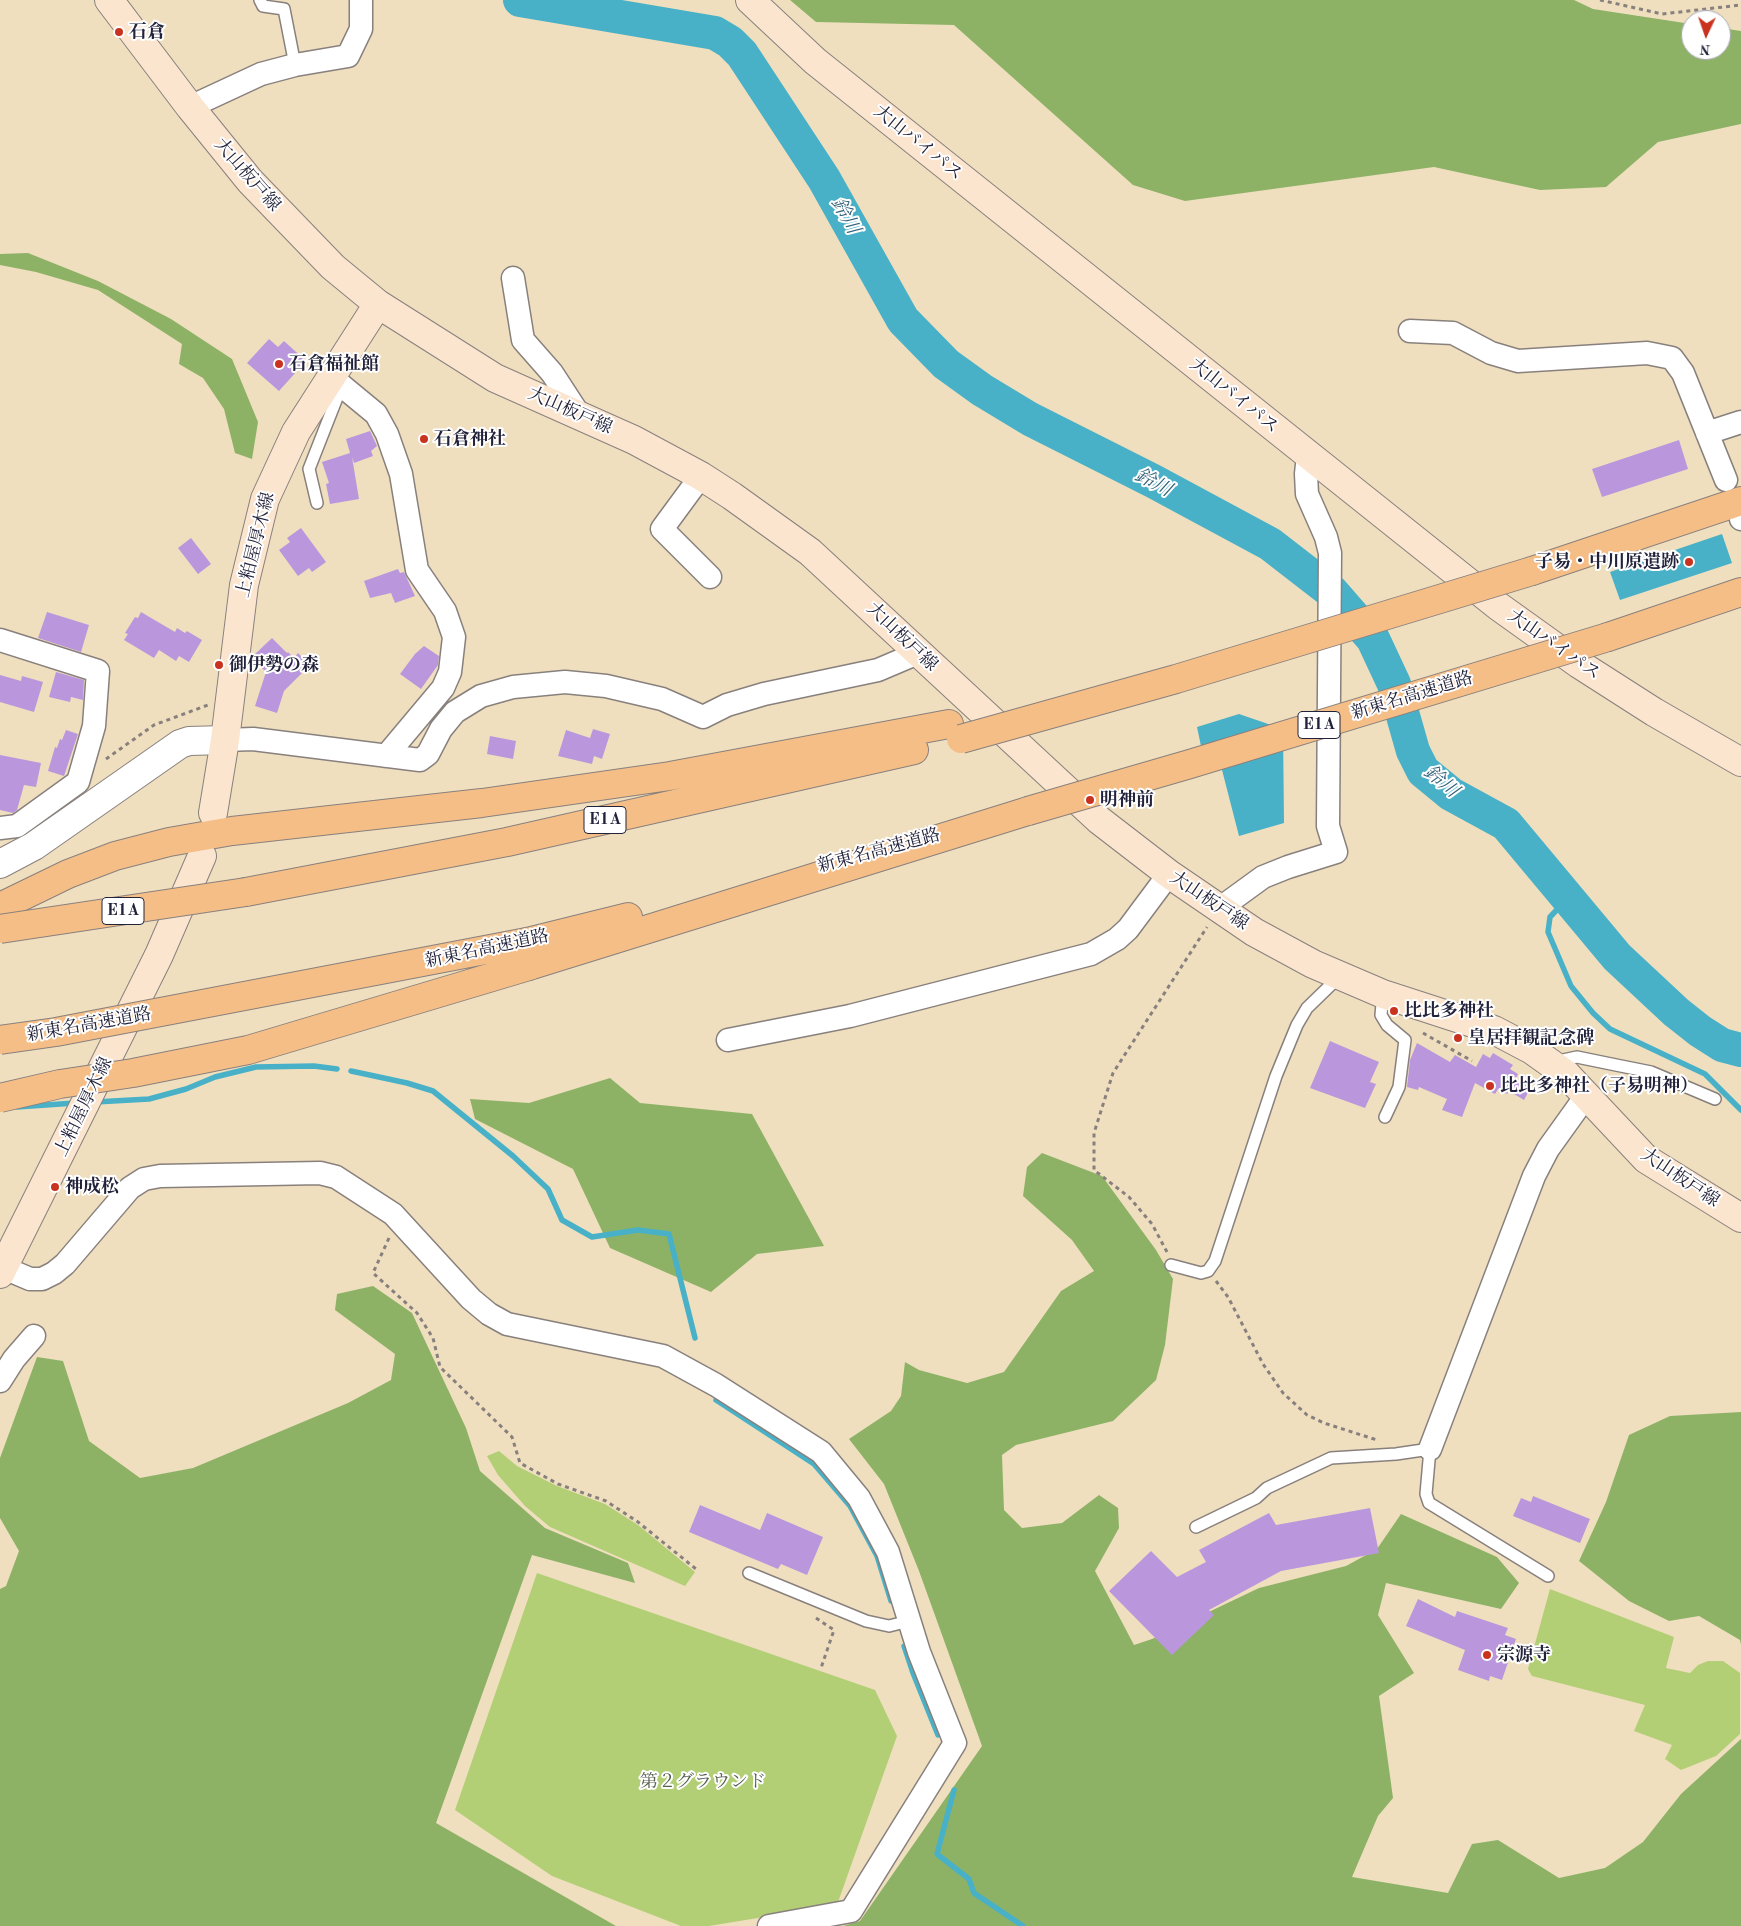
<!DOCTYPE html>
<html>
<head>
<meta charset="utf-8">
<style>
  body { margin:0 }
  #map { position:relative; width:1741px; height:1926px; overflow:hidden; background:#efdfbf; font-family:"Old Standard TT",serif }
  canvas { display:block }
  .north { position:absolute; left:1681px; top:10px; width:50px; height:50px; box-sizing:border-box; background:#fff; border:1px solid #a7a7b1; border-radius:50%; rotate:183deg; font-size:14px; font-weight:700; line-height:20px; text-align:center; color:#22223b }
  .north::after { content:''; display:block; margin:auto; width:18px; height:22px; background:#c8321e; clip-path:polygon(50% 0,100% 100%,50% 72%,0 100%) }
</style>
</head>
<body>
<div id="map">
<canvas width="1741" height="1926"></canvas>
<div class="north">N</div>
</div>
<script>
const context = document.querySelector('canvas').getContext('2d');
context.lineJoin = 'round';
function fillPath(path, color) { context.fillStyle = color; context.fill(path, 'evenodd'); }
const shape = rows => new Path2D(rows.map(r => 'M' + r).join(''));
function stroke(path, color, width, dash) { context.strokeStyle = color; context.lineWidth = width; context.lineCap = dash ? 'butt' : 'round'; context.setLineDash(dash || []); context.stroke(path); }
function label(font, color, halo, rows, align = 'center') {
  context.font = font + ' "Old Standard TT","Noto Serif JP",serif'; context.lineWidth = 4; context.setLineDash([]); context.textBaseline = 'middle'; context.strokeStyle = halo; context.fillStyle = color; for (const [text, x, y, turn = 0] of rows) {
    context.save(); context.translate(x, y); context.rotate((+turn || 0) * Math.PI / 180); context.textAlign = isNaN(turn) ? turn : align; if (halo) context.strokeText(text, 0, 0); context.fillText(text, 0, 0); context.restore();
  }
}
fillPath(shape([
  [499,1451,517,1466,557,1486,605,1504,638,1525,695,1572,685,1586,550,1527,525,1506,498,1475,487,1456],
  [537,1573,875,1690,897,1736,837,1905,709,1926,681,1926,552,1876,455,1810],
  [1550,1589,1674,1637,1666,1668,1690,1673,1698,1665,1708,1661,1723,1661,1740,1673,1740,1734,1716,1756,1681,1770,1665,1759,1672,1745,1634,1731,1645,1705,1532,1676,1528,1669]
]), '#b2cf75');
fillPath(shape([
  [790,0,1574,0,1593,9,1691,24,1691,50,1721,50,1721,28,1741,31,1741,124,1658,142,1606,187,1540,190,1434,167,1185,201,1133,185,954,25,816,22],
  [28,253,98,281,171,319,232,359,258,422,252,459,235,453,224,409,203,378,179,364,182,344,98,290,36,272,0,265,0,254],
  [610,1078,640,1103,752,1114,824,1246,757,1254,711,1292,610,1248,573,1169,475,1119,470,1099,529,1103],
  [1042,1153,1102,1176,1156,1250,1173,1279,1165,1345,1156,1380,1113,1421,1016,1445,1002,1455,1004,1510,1022,1528,1062,1523,1099,1495,1118,1508,1119,1528,1095,1571,1134,1645,1152,1639,1259,1588,1346,1566,1377,1549,1401,1514,1497,1557,1519,1583,1501,1609,1386,1583,1378,1615,1414,1673,1379,1696,1393,1798,1378,1816,1352,1877,1448,1893,1472,1844,1498,1840,1559,1878,1605,1868,1643,1842,1681,1794,1741,1739,1741,1926,843,1926,860,1921,982,1746,919,1571,884,1484,849,1439,891,1411,901,1396,905,1362,919,1370,967,1383,1004,1372,1061,1291,1094,1271,1072,1240,1023,1196,1027,1167],
  [373,1286,412,1313,466,1428,480,1471,545,1528,628,1563,635,1583,532,1555,436,1823,616,1926,0,1926,0,1589,6,1586,19,1551,0,1518,0,1458,37,1357,63,1361,89,1441,140,1478,193,1468,348,1403,391,1380,395,1354,335,1310,337,1294],
  [1741,1412,1741,1645,1740,1640,1699,1616,1669,1621,1629,1601,1579,1561,1606,1502,1629,1435,1670,1416]
]), '#8db266');
fillPath(shape([
  [1722,534,1732,563,1620,600,1610,572],
  [1239,714,1283,729,1284,823,1239,836,1221,766,1206,770,1197,727]
]), '#48b1c7');
stroke(shape([
  [1568,898,1550,917,1548,932,1571,986,1593,1013,1610,1029,1705,1074,1741,1110],
  [351,1071,407,1083,433,1091,513,1156,548,1189,562,1220,592,1237,638,1230,669,1234,695,1338],
  [95,1102,149,1099,186,1089,215,1077,256,1067,314,1066,337,1069],
  [17,1107,75,1103],
  [716,1400,814,1464,850,1506,877,1556,891,1601],
  [904,1646,913,1673,938,1735],
  [954,1790,937,1854,969,1879,974,1893,1023,1926]
]), '#48b1c7', 5.5);
stroke(shape([
  [520,0,715,33,730,42,742,54,824,179,903,320,946,364,982,390,1030,419,1153,481,1270,544,1332,592,1373,639,1394,684,1413,751,1423,771,1451,794,1506,824,1617,957,1676,1012,1700,1031,1722,1045,1741,1050]
]), '#48b1c7', 34);
fillPath(shape([
  [269,339,278,347,284,341,306,361,279,391,247,363],
  [370,431,377,446,371,451,373,456,354,463,352,457,359,499,330,504,326,484,329,483,322,462,350,453,346,439],
  [1679,440,1688,469,1602,497,1592,469],
  [301,528,326,562,312,572,309,568,298,576,279,550,290,542,287,538],
  [191,538,211,564,198,574,178,548],
  [398,569,400,573,404,572,415,596,395,603,391,593,370,598,364,581],
  [47,612,89,625,81,652,38,638],
  [141,612,175,632,177,628,185,633,187,631,202,640,189,662,179,656,176,661,159,650,154,658,124,640,128,634,125,633,135,617,138,618],
  [272,638,287,653,288,652,294,658,298,653,310,665,284,691,277,713,255,706,266,672,254,660,256,658,254,655],
  [424,646,439,656,438,665,421,689,400,674,415,654],
  [56,672,84,680,83,700,71,697,70,702,49,697],
  [0,675,21,681,22,676,43,682,34,712,0,702],
  [593,729,610,734,602,759,594,756,592,764,558,756,566,730,590,738],
  [66,730,78,734,64,776,48,771,55,747,57,748,60,739,62,740],
  [490,736,516,741,513,759,487,754],
  [0,755,41,763,36,787,24,785,17,810,13,813,0,810],
  [1330,1041,1379,1062,1370,1082,1376,1084,1365,1108,1310,1088],
  [1417,1043,1450,1062,1455,1055,1476,1067,1483,1054,1490,1058,1493,1053,1513,1065,1510,1069,1518,1074,1516,1078,1531,1087,1524,1100,1509,1091,1507,1094,1498,1089,1495,1094,1475,1083,1462,1117,1442,1110,1447,1099,1419,1087,1418,1090,1407,1087,1410,1060],
  [1533,1496,1590,1519,1580,1543,1513,1516,1521,1498,1531,1502],
  [700,1505,760,1530,767,1513,823,1537,807,1575,781,1564,778,1569,689,1532],
  [1370,1508,1379,1553,1281,1571,1209,1610,1214,1615,1172,1655,1109,1591,1151,1551,1177,1577,1206,1562,1199,1550,1269,1513,1276,1525],
  [1418,1599,1455,1617,1457,1611,1508,1628,1505,1635,1516,1639,1502,1680,1490,1676,1489,1681,1458,1670,1465,1650,1406,1626]
]), '#ba97dc');
const service = shape([
  [260,0,263,6,284,9,295,65],
  [317,503,309,469,342,385],
  [1383,994,1381,1015,1387,1025,1405,1040,1399,1087,1385,1117],
  [1556,1066,1563,1060,1577,1057,1616,1065,1651,1072,1715,1099],
  [1171,1265,1201,1273,1208,1271,1215,1261,1276,1076,1297,1025,1307,1008,1340,976],
  [1196,1527,1256,1498,1267,1488,1331,1458,1396,1454,1430,1449,1426,1494,1429,1503,1548,1576],
  [749,1573,866,1621,889,1626,909,1621]
]);
const minor = shape([
  [190,107,261,74,295,65,348,56,361,29,361,0],
  [513,278,523,340,552,373,580,416],
  [1410,331,1453,333,1491,353,1518,361,1647,353,1672,358,1683,373,1726,480],
  [330,376,376,414,387,434,401,474,417,570,445,611,454,637,450,672,443,688,386,756],
  [1707,433,1741,422],
  [701,476,662,529,710,577],
  [1741,518,1741,519],
  [0,640,98,671,94,726,78,782,17,826,0,828],
  [225,740,253,739,420,760,428,754,441,729,455,712,481,696,513,687,565,682,606,686,662,699,703,717,727,705,764,694,878,670,918,653],
  [1219,909,1263,877,1288,867,1336,852,1328,826,1330,553,1326,537,1307,494,1306,474,1308,455],
  [728,1040,850,1016,1091,954,1117,939,1128,929,1169,874],
  [4,1268,30,1279,42,1279,54,1273,65,1264,130,1188,144,1179,160,1176,320,1173,336,1177,393,1214,471,1299,489,1314,507,1324,663,1356,716,1385,821,1452,859,1498,888,1552,919,1652,955,1743,851,1911,769,1926],
  [0,1381,14,1359,34,1336],
  [1430,1449,1534,1176,1548,1149,1586,1096]
]);
const tertiary = shape([
  [0,864,34,846,180,744,189,741,225,740]
]);
const secondary = shape([
  [109,0,190,107,250,181,333,267,378,304,495,378,634,440,701,476,732,496,810,552,1099,820,1169,874,1254,932,1313,964,1383,994,1494,1030,1532,1050,1567,1075,1646,1159,1741,1218],
  [750,0,815,61,1498,606,1579,664,1654,712,1741,762],
  [213,813,225,740,244,585,265,499,296,432,378,304],
  [0,1274,159,955,202,856]
]);
const motorway = shape([
  [1532,571,1741,501],
  [1608,637,1741,592],
  [246,892,507,842,914,750],
  [0,907,68,874,115,856,169,842,232,831,482,803,670,776,949,724],
  [527,942,628,917],
  [529,966,1028,811]
]);
stroke(service, '#88807d', 14);
stroke(minor, '#88807d', 25);
stroke(tertiary, '#88807d', 30);
stroke(secondary, '#88807d', 30);
stroke(motorway, '#88807d', 30);
stroke(shape([
  [1600,0,1662,14,1741,5],
  [106,759,154,725,208,705],
  [1423,1033,1472,1061],
  [389,1238,373,1273,417,1313,433,1338,440,1367,512,1437,520,1463,558,1484,606,1501,638,1522,696,1569],
  [1167,1252,1152,1224,1129,1197,1094,1170,1094,1133,1113,1073,1207,927],
  [1216,1281,1228,1297,1263,1364,1283,1393,1307,1415,1324,1423,1377,1440],
  [816,1618,834,1630,821,1668]
]), '#88807d', 3, [4, 4]);
stroke(service, '#fff', 11);
stroke(minor, '#fff', 22);
stroke(tertiary, '#fff', 28);
stroke(secondary, '#fbe5cf', 28);
stroke(motorway, '#f6be87', 28);
const motorwayBridge = shape([
  [961,739,1176,679,1532,571],
  [1028,811,1190,764,1608,637],
  [0,929,246,892],
  [0,1040,56,1032,527,942],
  [0,1098,60,1084,133,1073,248,1050,529,966]
]);
stroke(motorwayBridge, '#88807d', 30, []);
stroke(motorwayBridge, '#f6be87', 28);
for (const [x, y, r, color] of [
  [119,32,5,"#c8321e"],
  [279,364,5,"#c8321e"],
  [424,439,5,"#c8321e"],
  [1689,562,5,"#c8321e"],
  [219,665,5,"#c8321e"],
  [1090,800,5,"#c8321e"],
  [1394,1011,5,"#c8321e"],
  [1458,1038,5,"#c8321e"],
  [1490,1086,5,"#c8321e"],
  [55,1187,5,"#c8321e"],
  [1487,1655,5,"#c8321e"]
]) { const dot = new Path2D(); dot.arc(x, y, r, 0, 2 * Math.PI); context.fillStyle = color; context.fill(dot); stroke(dot, '#fff', 2); }
for (const [x, y, w] of [
  [1319,725,42],
  [605,820,42],
  [123,911,42]
]) { const box = new Path2D(); box.roundRect(x - w / 2, y - 13.5, w, 27, 4); context.fillStyle = '#fff'; context.fill(box); stroke(box, '#22223b', 1); }
label('bold 16px', '#22223b', null, [
  ["E1A",1319,725],
  ["E1A",605,820],
  ["E1A",123,911]
]);
label('bold 18px', '#22223b', '#fff', [
  ["石倉",129,32],
  ["石倉福祉館",289,364],
  ["石倉神社",434,439],
  ["子易・中川原遺跡",1679,562,"right"],
  ["御伊勢の森",229,665],
  ["明神前",1100,800],
  ["比比多神社",1404,1011],
  ["皇居拝観記念碑",1468,1038],
  ["比比多神社（子易明神）",1500,1086],
  ["神成松",65,1187],
  ["宗源寺",1497,1655]
], 'left');
label('18px', '#22223b', '#fff', [
  ["大山バイパス",918,143,39],
  ["大山板戸線",247,175,49],
  ["大山バイパス",1234,396,39],
  ["大山板戸線",570,411,24],
  ["上粕屋厚木線",256,545,-76],
  ["大山板戸線",902,637,44],
  ["大山バイパス",1554,645,35],
  ["新東名高速道路",1412,696,-17],
  ["新東名高速道路",879,851,-15],
  ["大山板戸線",1209,901,34],
  ["新東名高速道路",487,949,-12],
  ["新東名高速道路",89,1025,-10],
  ["上粕屋厚木線",84,1107,-64],
  ["大山板戸線",1680,1178,34]
]);
label('18px', '#545f4f', '#fff', [
  ["第２グラウンド",703,1782]
]);
label('italic 19px', '#33627a', '#fff', [
  ["鈴川",845,216,61],
  ["鈴川",1153,483,28],
  ["鈴川",1441,782,40]
]);
</script>
</body>
</html>
